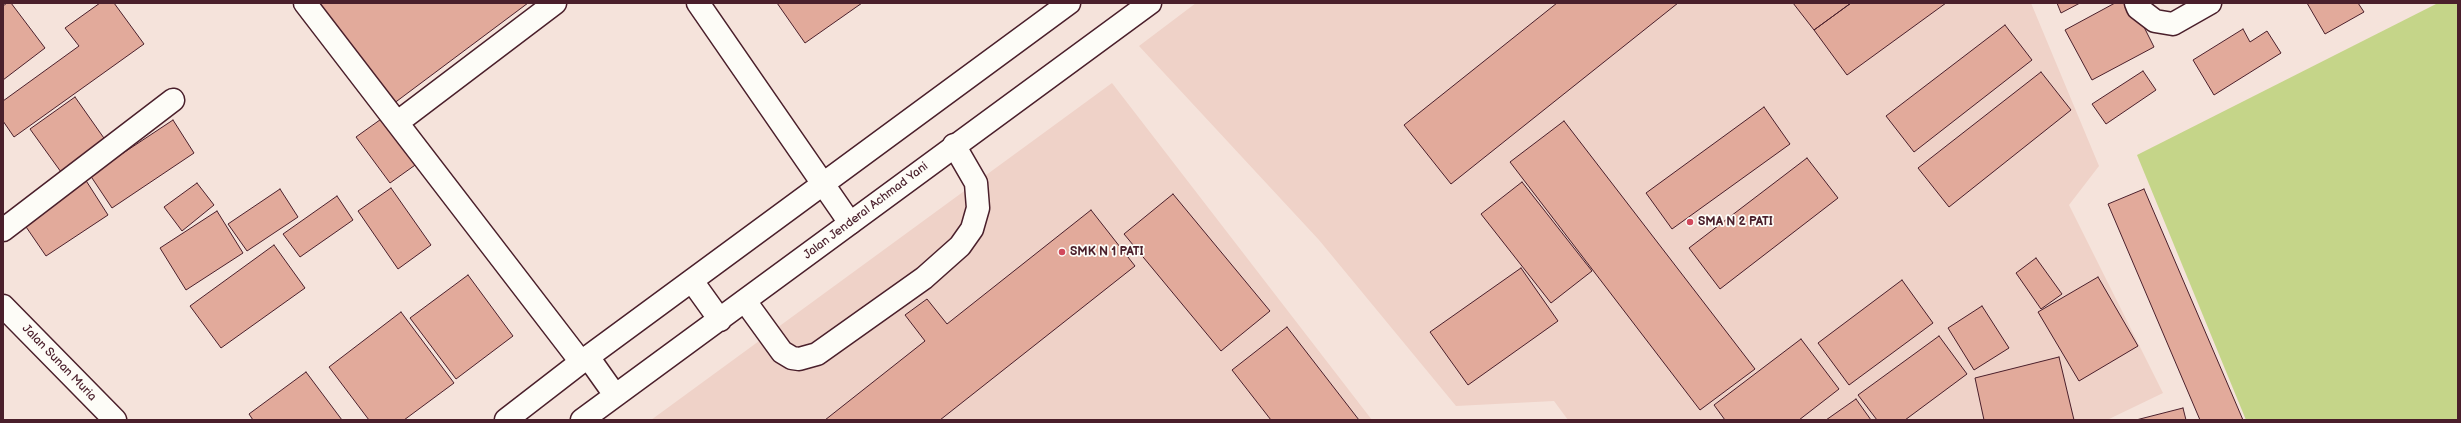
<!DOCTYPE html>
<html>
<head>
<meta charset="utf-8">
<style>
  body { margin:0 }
  #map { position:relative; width:2461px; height:423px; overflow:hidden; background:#f5e3db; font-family:"Balsamiq Sans",sans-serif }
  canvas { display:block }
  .frame { position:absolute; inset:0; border:4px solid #4a1f2b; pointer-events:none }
</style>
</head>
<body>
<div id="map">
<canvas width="2461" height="423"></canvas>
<div class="frame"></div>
</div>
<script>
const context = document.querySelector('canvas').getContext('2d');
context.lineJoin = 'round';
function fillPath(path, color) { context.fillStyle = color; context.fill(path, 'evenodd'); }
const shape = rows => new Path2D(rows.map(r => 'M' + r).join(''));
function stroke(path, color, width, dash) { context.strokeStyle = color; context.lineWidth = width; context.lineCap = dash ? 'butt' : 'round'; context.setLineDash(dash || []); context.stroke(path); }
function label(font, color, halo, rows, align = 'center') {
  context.font = font + ' "Balsamiq Sans",sans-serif'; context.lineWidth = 3.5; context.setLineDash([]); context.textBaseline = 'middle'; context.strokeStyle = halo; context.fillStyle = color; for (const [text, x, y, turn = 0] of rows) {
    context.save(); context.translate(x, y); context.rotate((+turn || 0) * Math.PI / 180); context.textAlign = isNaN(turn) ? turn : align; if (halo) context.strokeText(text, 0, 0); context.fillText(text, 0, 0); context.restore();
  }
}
fillPath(shape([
  [1196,3,2031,3,2099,166,2069,205,2163,393,2107,420,1568,420,1554,401,1456,406,1319,240,1139,46],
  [1112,83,1372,420,651,420]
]), '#efd2c8');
fillPath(shape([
  [2438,3,2458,3,2458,420,2246,420,2137,155]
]), '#c5d589');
const building = shape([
  [7,3,11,3,45,48,3,80,3,6,7,3],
  [100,3,114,3,144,44,14,137,3,121,3,101,79,46,65,28,100,3],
  [310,3,528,3,389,107,310,3],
  [777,3,862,3,805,43,777,3],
  [1557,3,1678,3,1451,184,1404,125,1557,3],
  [1793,3,1851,3,1814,30,1793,3],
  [1851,3,1946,3,1847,75,1814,30,1851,3],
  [2057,3,2080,3,2061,13,2057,3],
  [2115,3,2132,3,2154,47,2092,80,2065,30,2115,3],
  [2307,3,2358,3,2364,12,2325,34,2307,3],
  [2005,25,2032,60,1914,152,1886,116,2005,25],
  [2243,29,2250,42,2267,31,2281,53,2214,95,2193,60,2243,29],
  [2143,71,2156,90,2106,124,2092,104,2143,71],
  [2041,72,2071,110,1949,207,1918,168,2041,72],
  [75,97,106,141,61,172,30,129,75,97],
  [1764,107,1790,144,1672,229,1646,193,1764,107],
  [384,117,418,163,390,183,356,137,384,117],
  [173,120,194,153,112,208,90,175,173,120],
  [1564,121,1755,369,1700,410,1510,162,1564,121],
  [1807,158,1838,198,1720,289,1689,248,1807,158],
  [85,179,108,215,46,256,22,221,85,179],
  [1522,182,1592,271,1551,303,1481,214,1522,182],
  [197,183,214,205,182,231,164,207,197,183],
  [391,188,431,245,398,269,358,211,391,188],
  [280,189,298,217,247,251,228,224,280,189],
  [2144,189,2243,420,2200,420,2108,204,2144,189],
  [1173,194,1270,311,1221,351,1124,234,1173,194],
  [337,196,353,220,300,257,283,234,337,196],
  [1091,210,1135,266,940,420,825,420,925,341,905,315,927,299,947,324,1091,210],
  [217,211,243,253,186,290,160,248,217,211],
  [274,245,305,288,221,348,190,306,274,245],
  [2036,258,2062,294,2041,309,2016,273,2036,258],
  [1521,268,1558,321,1468,385,1430,332,1521,268],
  [468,275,513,336,456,379,410,318,468,275],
  [2098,277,2138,346,2079,381,2038,312,2098,277],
  [1902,280,1933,323,1849,385,1818,343,1902,280],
  [1982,306,2009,348,1974,370,1948,328,1982,306],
  [401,312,454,383,404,420,369,420,329,367,401,312],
  [1287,327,1359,420,1271,420,1232,370,1287,327],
  [1939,336,1967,374,1905,420,1877,420,1858,395,1939,336],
  [1801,339,1839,389,1799,420,1725,420,1714,405,1801,339],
  [2059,357,2074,420,1984,420,1975,378,2059,357],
  [306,372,342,420,253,420,249,414,306,372],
  [1856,399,1871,420,1826,420,1856,399],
  [2183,408,2186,420,2136,420,2183,408]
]);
fillPath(building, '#e2aa9b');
stroke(building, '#4a1f2b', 1);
const lane = shape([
  [3,230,173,100],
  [745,301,782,352,792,358,799,359,817,354,924,278,960,246,972,229,978,208,976,183,954,145]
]);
const street = shape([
  [305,3,581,362],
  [698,3,850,223],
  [2136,3,2138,8,2155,21,2173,24,2210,3],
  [398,122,555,3]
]);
const secondary = shape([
  [692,281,720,320],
  [3,306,115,420],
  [588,357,615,395],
  [506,420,581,362,1069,3],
  [582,420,1150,3]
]);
stroke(lane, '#4a1f2b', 25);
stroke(street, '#4a1f2b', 25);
stroke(secondary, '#4a1f2b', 25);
stroke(lane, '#fdfcf7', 22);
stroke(street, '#fdfcf7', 22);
stroke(secondary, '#fdfcf7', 22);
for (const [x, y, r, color] of [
  [1690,222,4,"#d1495b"],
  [1062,252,4,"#d1495b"]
]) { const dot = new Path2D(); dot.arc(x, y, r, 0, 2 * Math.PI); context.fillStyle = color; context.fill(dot); stroke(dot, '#fdfcf7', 1.5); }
label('12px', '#4a1f2b', '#fdfcf7', [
  ["Jalan Jenderal Achmad Yani",866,211,-37],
  ["Jalan Sunan Muria",59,363,46]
]);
label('bold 12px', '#4a1f2b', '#fdfcf7', [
  ["SMA N 2 PATI",1698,222],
  ["SMK N 1 PATI",1070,252]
], 'left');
</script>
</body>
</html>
